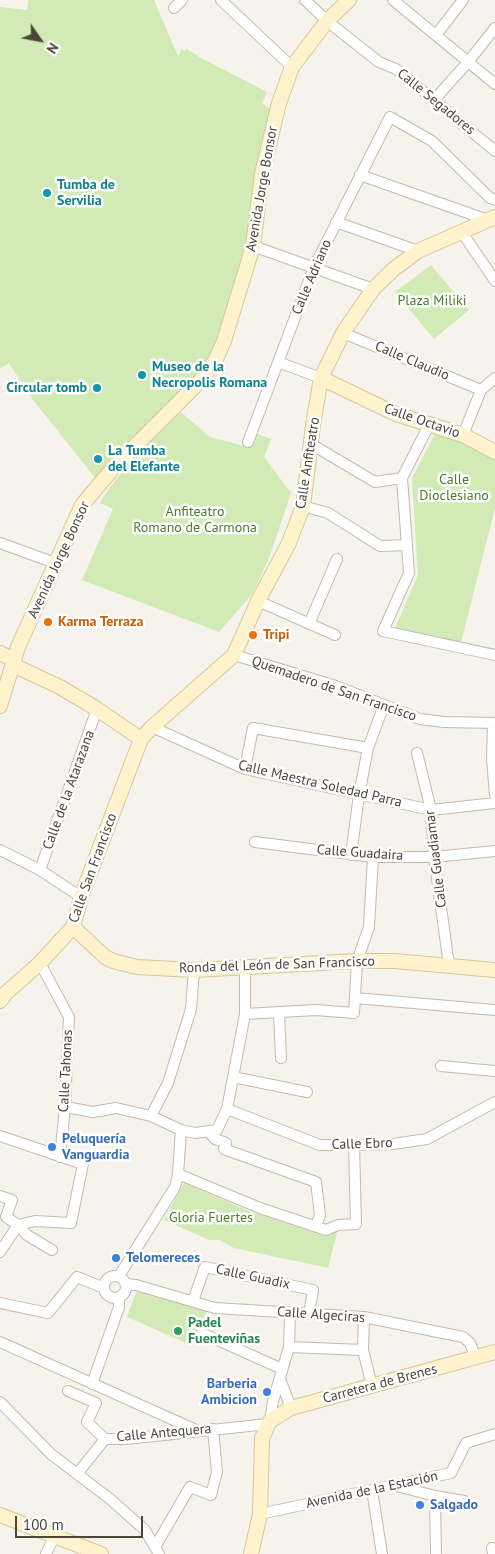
<!DOCTYPE html>
<html>
<head>
<meta charset="utf-8">
<style>
  body { margin:0 }
  #map { position:relative; width:495px; height:1554px; overflow:hidden; background:#f6f3ec; font-family:"PT Sans",sans-serif }
  canvas { display:block }
  .north { position:absolute; left:15px; top:15px; width:50px; height:50px; -webkit-text-stroke:4px #fff; paint-order:stroke; rotate:123deg; font-size:14px; font-weight:700; line-height:20px; text-align:center; color:#4b4439 }
  .north::after { content:''; display:block; margin:auto; width:18px; height:22px; background:#4b4439; clip-path:polygon(50% 0,100% 100%,50% 72%,0 100%) }
  .scale { position:absolute; left:15px; top:1516px; width:128px; height:22px; box-sizing:border-box; border:2px solid #4b4439; border-top:0; padding-left:6px; font-size:15px; line-height:18px; white-space:nowrap; color:#4b4439; -webkit-text-stroke:4px #fff; paint-order:stroke }
</style>
</head>
<body>
<div id="map">
<canvas width="495" height="1554"></canvas>
<div class="north">N</div>
<div class="scale">100 m</div>
</div>
<script>
const context = document.querySelector('canvas').getContext('2d');
context.lineJoin = 'round';
function fillPath(path, color) { context.fillStyle = color; context.fill(path, 'evenodd'); }
const shape = rows => new Path2D(rows.map(r => 'M' + r).join(''));
function stroke(path, color, width, dash) { context.strokeStyle = color; context.lineWidth = width; context.lineCap = dash ? 'butt' : 'round'; context.setLineDash(dash || []); context.stroke(path); }
function label(font, color, halo, rows, align = 'center') {
  context.font = font + ' "PT Sans",sans-serif'; context.lineWidth = 5; context.setLineDash([]); context.textBaseline = 'middle'; context.strokeStyle = halo; context.fillStyle = color; for (const [text, x, y, turn = 0] of rows) {
    context.save(); context.translate(x, y); context.rotate((+turn || 0) * Math.PI / 180); context.textAlign = isNaN(turn) ? turn : align; if (halo) context.strokeText(text, 0, 0); context.fillText(text, 0, 0); context.restore();
  }
}
fillPath(shape([
  [28,0,154,0,178,56,182,49,185,51,186,48,199,57,267,92,262,103,271,110,258,159,245,247,218,339,211,356,200,373,96,479,30,396,9,363,0,369,0,7,27,10],
  [431,265,469,310,434,339,395,292],
  [181,412,210,437,249,447,255,433,271,439,264,457,291,493,269,558,253,593,219,632,82,580,113,509,100,503,108,490,135,455],
  [436,432,467,443,495,459,495,508,461,642,395,628,418,575,412,478],
  [184,1183,249,1211,324,1236,338,1229,328,1268,234,1248,220,1240,209,1240,164,1220],
  [137,1290,207,1310,191,1345,127,1317]
]), '#d2eab5');
const street = shape([
  [221,0,292,67],
  [305,0,327,21,379,62,396,69,495,151],
  [393,0,495,84],
  [174,8,182,0],
  [436,35,463,0],
  [434,100,468,62,495,28],
  [360,175,488,220],
  [336,222,418,251],
  [461,231,495,281],
  [253,246,373,289],
  [343,333,481,390],
  [278,362,321,378],
  [429,425,402,478,409,573,383,631,495,655],
  [463,435,481,390,495,378],
  [248,442,314,267,390,117,432,141,490,198,495,200],
  [311,444,375,482,402,478],
  [303,506,328,513,380,546,407,545],
  [0,543,55,563],
  [258,601,335,635],
  [309,624,337,559],
  [234,655,336,686,420,719,444,722,495,723],
  [493,723,492,759,495,795],
  [152,727,245,769,431,810,495,803],
  [417,753,431,810,434,857,449,965],
  [245,769,253,728,368,748],
  [255,842,373,857,434,857,495,851],
  [0,850,40,870,81,897],
  [351,855,359,795,368,748,384,705],
  [40,870,97,709],
  [40,963,69,1017,65,1107,60,1157],
  [355,998,495,1010],
  [279,1013,281,1058],
  [245,1014,316,1010,354,1013,357,961,369,927,373,857],
  [441,1066,495,1071],
  [233,1077,307,1092],
  [65,1107,93,1112,116,1108,151,1116,181,1130,195,1133,217,1130,227,1109,245,1014,245,967],
  [227,1109,320,1145,354,1145,393,1144,427,1139,495,1102],
  [151,1116,168,1083,191,1009,194,970],
  [209,1132,215,1139,226,1143,224,1149,316,1182,320,1215,316,1226],
  [0,1136,83,1164,71,1223,35,1221,18,1225],
  [178,1174,260,1208,326,1230,338,1225,356,1224,354,1145],
  [0,1196,12,1200,6,1217,18,1225,27,1235,52,1250],
  [0,1252,18,1225],
  '104 1287a11 11 0 1 1 22 0a11 11 0 1 1-22 0Z',
  [119,1276,175,1187,178,1174,181,1130],
  [126,1284,136,1285,215,1308,364,1317,463,1337,470,1343,476,1358],
  [193,1301,205,1267,313,1290,309,1314],
  [0,1303,48,1313,77,1277,104,1288],
  [364,1317,363,1350,372,1386],
  [202,1333,282,1369],
  [0,1342,196,1430],
  [289,1347,363,1350],
  [280,1379,291,1408],
  [92,1384,119,1307,119,1298],
  [68,1391,96,1403,87,1422,105,1439,126,1439,268,1424],
  [0,1402,51,1454,110,1499,145,1530,159,1554],
  [270,1421,273,1401,289,1347,290,1313],
  [77,1474,105,1439],
  [397,1486,435,1496,464,1501],
  [372,1490,382,1554],
  [435,1496,436,1554],
  [260,1514,451,1473,466,1443,495,1434],
  [155,1547,190,1487,211,1495,217,1472,213,1429],
  [492,1548,493,1554],
  [46,1554,55,1535]
]);
const secondary = shape([
  [321,378,396,414,463,435,495,452],
  [0,653,14,660],
  [13,665,60,687,97,709,141,739],
  [0,706,18,647,82,505,115,466,203,378,215,361,224,341,253,246,262,174,279,103,292,67,327,21,349,0],
  [73,927,105,957,113,961,137,967,194,970,357,961,395,961,495,970],
  [0,1001,6,993,40,963,73,927,81,897,141,739,152,727,234,655,258,601,289,543,303,506,313,425,321,378,343,333,373,289,394,269,418,251,495,217],
  [0,1515,101,1554],
  [251,1554,260,1514,262,1438,270,1421,291,1408,495,1352]
]);
stroke(street, '#c2bbae', 12);
stroke(secondary, '#d6c79b', 16);
stroke(street, '#fff', 10);
stroke(secondary, '#fff3cd', 14);
for (const [x, y, r, color] of [
  [47,193,5,"#0f9aa8"],
  [142,375,5,"#0f9aa8"],
  [97,388,5,"#0f9aa8"],
  [98,459,5,"#0f9aa8"],
  [48,622,5,"#e8710a"],
  [253,635,5,"#e8710a"],
  [52,1147,5,"#3f7fe0"],
  [116,1258,5,"#3f7fe0"],
  [178,1331,5,"#2e9e5b"],
  [267,1392,5,"#3f7fe0"],
  [420,1505,5,"#3f7fe0"]
]) { const dot = new Path2D(); dot.arc(x, y, r, 0, 2 * Math.PI); context.fillStyle = color; context.fill(dot); stroke(dot, '#fff', 2); }
label('14px', '#4b4439', '#fff', [
  ["Calle Segadores",436,102,39],
  ["Avenida Jorge Bonsor",262,189,-80],
  ["Calle Adriano",312,277,-67],
  ["Calle Claudio",412,361,23],
  ["Calle Octavio",422,421,19],
  ["Calle Anfiteatro",308,463,-81],
  ["Avenida Jorge Bonsor",59,560,-65],
  ["Quemadero de San Francisco",334,689,19],
  ["Calle Maestra Soledad Parra",320,784,13],
  ["Calle de la Atarazana",69,790,-70],
  ["Calle Guadaira",360,853,4],
  ["Calle Guadiamar",436,859,-97],
  ["Calle San Francisco",93,868,-70],
  ["Ronda del León de San Francisco",277,965,-2],
  ["Calle Tahonas",66,1071,-87],
  ["Calle Ebro",362,1144,-2],
  ["Calle Guadix",253,1277,12],
  ["Calle Algeciras",321,1315,4],
  ["Carretera de Brenes",380,1384,-15],
  ["Calle Antequera",164,1433,-5],
  ["Avenida de la Estación",372,1490,-12]
]);
label('bold 14px', '#0d838f', '#fff', [
  ["Tumba de",57,185],
  ["Servilia",57,201],
  ["Museo de la",152,367],
  ["Necropolis Romana",152,383],
  ["Circular tomb",87,388,"right"],
  ["La Tumba",108,451],
  ["del Elefante",108,467]
], 'left');
label('14px', '#4a7f2a', '#fff', [
  ["Plaza Miliki",432,301],
  ["Calle",454,480],
  ["Dioclesiano",454,496],
  ["Anfiteatro",195,512],
  ["Romano de Carmona",195,528],
  ["Gloria Fuertes",211,1218]
]);
label('bold 14px', '#c56008', '#fff', [
  ["Karma Terraza",58,622],
  ["Tripi",263,635]
], 'left');
label('bold 14px', '#366cbe', '#fff', [
  ["Peluquería",62,1139],
  ["Vanguardia",62,1155],
  ["Telomereces",126,1258],
  ["Barberia",257,1384,"right"],
  ["Ambicion",257,1400,"right"],
  ["Salgado",430,1505]
], 'left');
label('bold 14px', '#27864d', '#fff', [
  ["Padel",188,1323],
  ["Fuenteviñas",188,1339]
], 'left');
</script>
</body>
</html>
